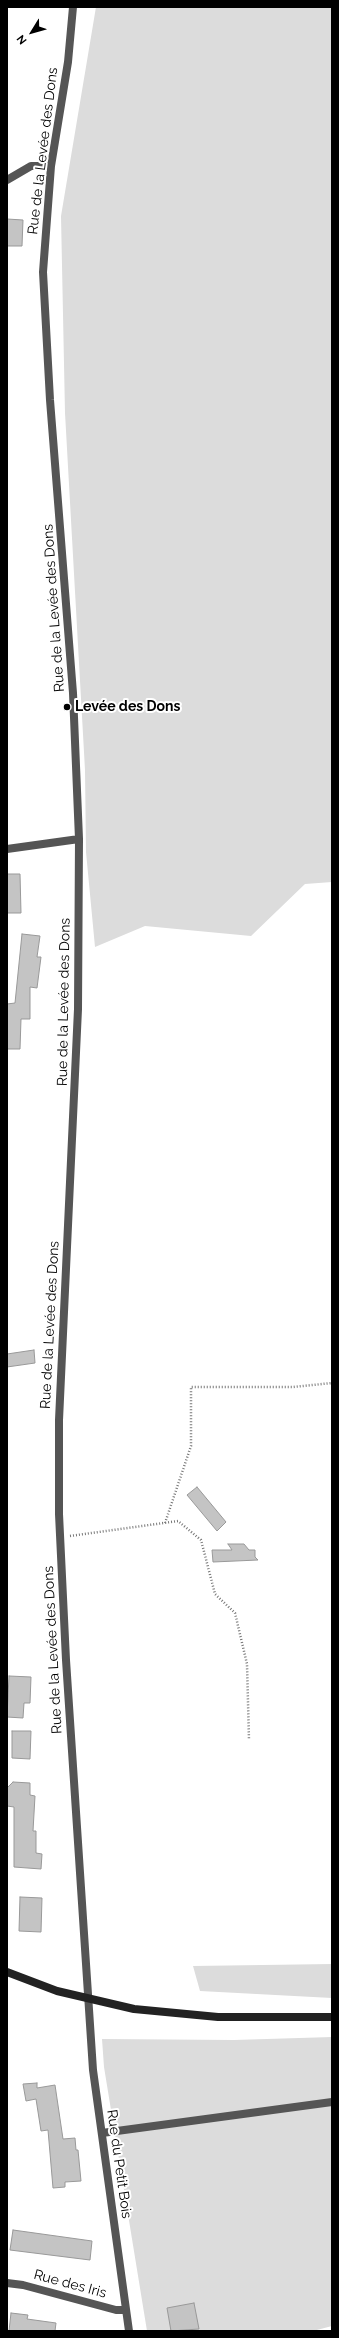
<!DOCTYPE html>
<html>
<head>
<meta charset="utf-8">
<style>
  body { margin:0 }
  #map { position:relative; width:339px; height:2338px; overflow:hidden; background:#fff; font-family:Raleway,sans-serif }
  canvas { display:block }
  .frame { position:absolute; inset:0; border:8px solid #000; pointer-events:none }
  .north { position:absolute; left:12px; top:12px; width:40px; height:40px; -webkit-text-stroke:3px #fff; paint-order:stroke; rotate:233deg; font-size:11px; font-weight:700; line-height:16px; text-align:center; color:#000 }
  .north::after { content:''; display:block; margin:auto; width:14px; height:18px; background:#000; clip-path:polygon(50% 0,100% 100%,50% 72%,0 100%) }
</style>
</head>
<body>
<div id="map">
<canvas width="339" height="2338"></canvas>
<div class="frame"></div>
<div class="north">N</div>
</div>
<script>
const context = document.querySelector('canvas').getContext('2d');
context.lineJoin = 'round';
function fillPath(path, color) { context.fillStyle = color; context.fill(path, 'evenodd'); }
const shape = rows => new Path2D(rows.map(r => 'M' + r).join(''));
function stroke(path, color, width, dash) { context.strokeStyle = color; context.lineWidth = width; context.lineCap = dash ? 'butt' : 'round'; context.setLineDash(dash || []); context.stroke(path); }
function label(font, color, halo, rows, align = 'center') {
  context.font = font + ' Raleway,sans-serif'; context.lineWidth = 4; context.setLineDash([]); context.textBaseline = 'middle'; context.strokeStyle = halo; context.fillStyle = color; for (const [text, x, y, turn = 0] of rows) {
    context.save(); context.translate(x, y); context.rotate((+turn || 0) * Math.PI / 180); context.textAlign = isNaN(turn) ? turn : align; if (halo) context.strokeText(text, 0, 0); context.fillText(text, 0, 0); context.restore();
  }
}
fillPath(shape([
  [96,7,332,7,332,882,305,884,251,936,145,926,95,947,86,852,85,770,65,413,61,216],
  [332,1964,332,1998,200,1991,193,1966],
  [332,2037,332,2326,313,2331,147,2331,104,2067,102,2039,234,2040]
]), '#dcdcdc');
const building = shape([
  [7,219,23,220,22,246,7,246,7,219],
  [7,874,20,874,21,913,7,913,7,874],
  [22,934,40,936,37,957,41,957,37,988,30,987,30,1019,21,1019,20,1049,7,1049,7,1004,15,1003,22,934],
  [34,1350,35,1363,7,1367,7,1354,34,1350],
  [197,1487,226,1522,217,1531,187,1495,197,1487],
  [228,1544,244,1544,249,1550,255,1550,255,1557,258,1560,213,1562,212,1550,232,1550,228,1544],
  [9,1676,31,1677,30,1703,24,1703,23,1718,7,1717,9,1676],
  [12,1731,31,1731,30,1759,12,1758,12,1731],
  [13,1782,30,1783,30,1795,35,1796,33,1831,36,1831,36,1853,42,1854,41,1869,14,1867,14,1807,7,1806,7,1788,13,1782],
  [20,1897,42,1898,41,1932,19,1931,20,1897],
  [37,2083,37,2088,55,2085,63,2139,75,2138,76,2150,78,2150,81,2181,65,2182,65,2187,53,2188,48,2130,41,2131,36,2099,26,2101,23,2084,37,2083],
  [13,2230,92,2241,90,2260,10,2250,13,2230],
  [194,2303,199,2329,171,2331,167,2308,194,2303],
  [11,2313,28,2315,27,2319,56,2323,55,2331,9,2331,11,2313]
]);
fillPath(building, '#c4c4c4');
stroke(building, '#999', 1);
stroke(shape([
  [165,1523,191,1446,191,1387,293,1387,332,1383],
  [70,1536,178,1521,201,1540,215,1594,235,1613,247,1664,249,1740]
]), '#777', 2.5, [1, 2]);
stroke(shape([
  [102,2133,332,2102]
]), '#555', 8);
stroke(shape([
  [73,7,68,62,51,166,43,272,50,400,73,693,79,839,78,1009,59,1420,59,1514,66,1660,93,2070,129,2331],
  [7,180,31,166,51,166],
  [7,849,79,839],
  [7,2283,23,2285,116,2310,126,2310]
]), '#555', 8);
stroke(shape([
  [7,1972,57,1991,134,2009,218,2017,332,2017]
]), '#222', 8);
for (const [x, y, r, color] of [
  [67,707,4,"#000"]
]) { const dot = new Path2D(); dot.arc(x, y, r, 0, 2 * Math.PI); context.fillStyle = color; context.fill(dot); stroke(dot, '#fff', 1.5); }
label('14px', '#000', '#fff', [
  ["Rue de la Levée des Dons",43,151,-83],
  ["Rue de la Levée des Dons",54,608,-94],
  ["Rue de la Levée des Dons",64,1002,-89],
  ["Rue de la Levée des Dons",50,1325,-87],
  ["Rue de la Levée des Dons",53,1650,-93],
  ["Rue du Petit Bois",119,2164,82],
  ["Rue des Iris",70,2284,15]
]);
label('bold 14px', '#000', '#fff', [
  ["Levée des Dons",75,707]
], 'left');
</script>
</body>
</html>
